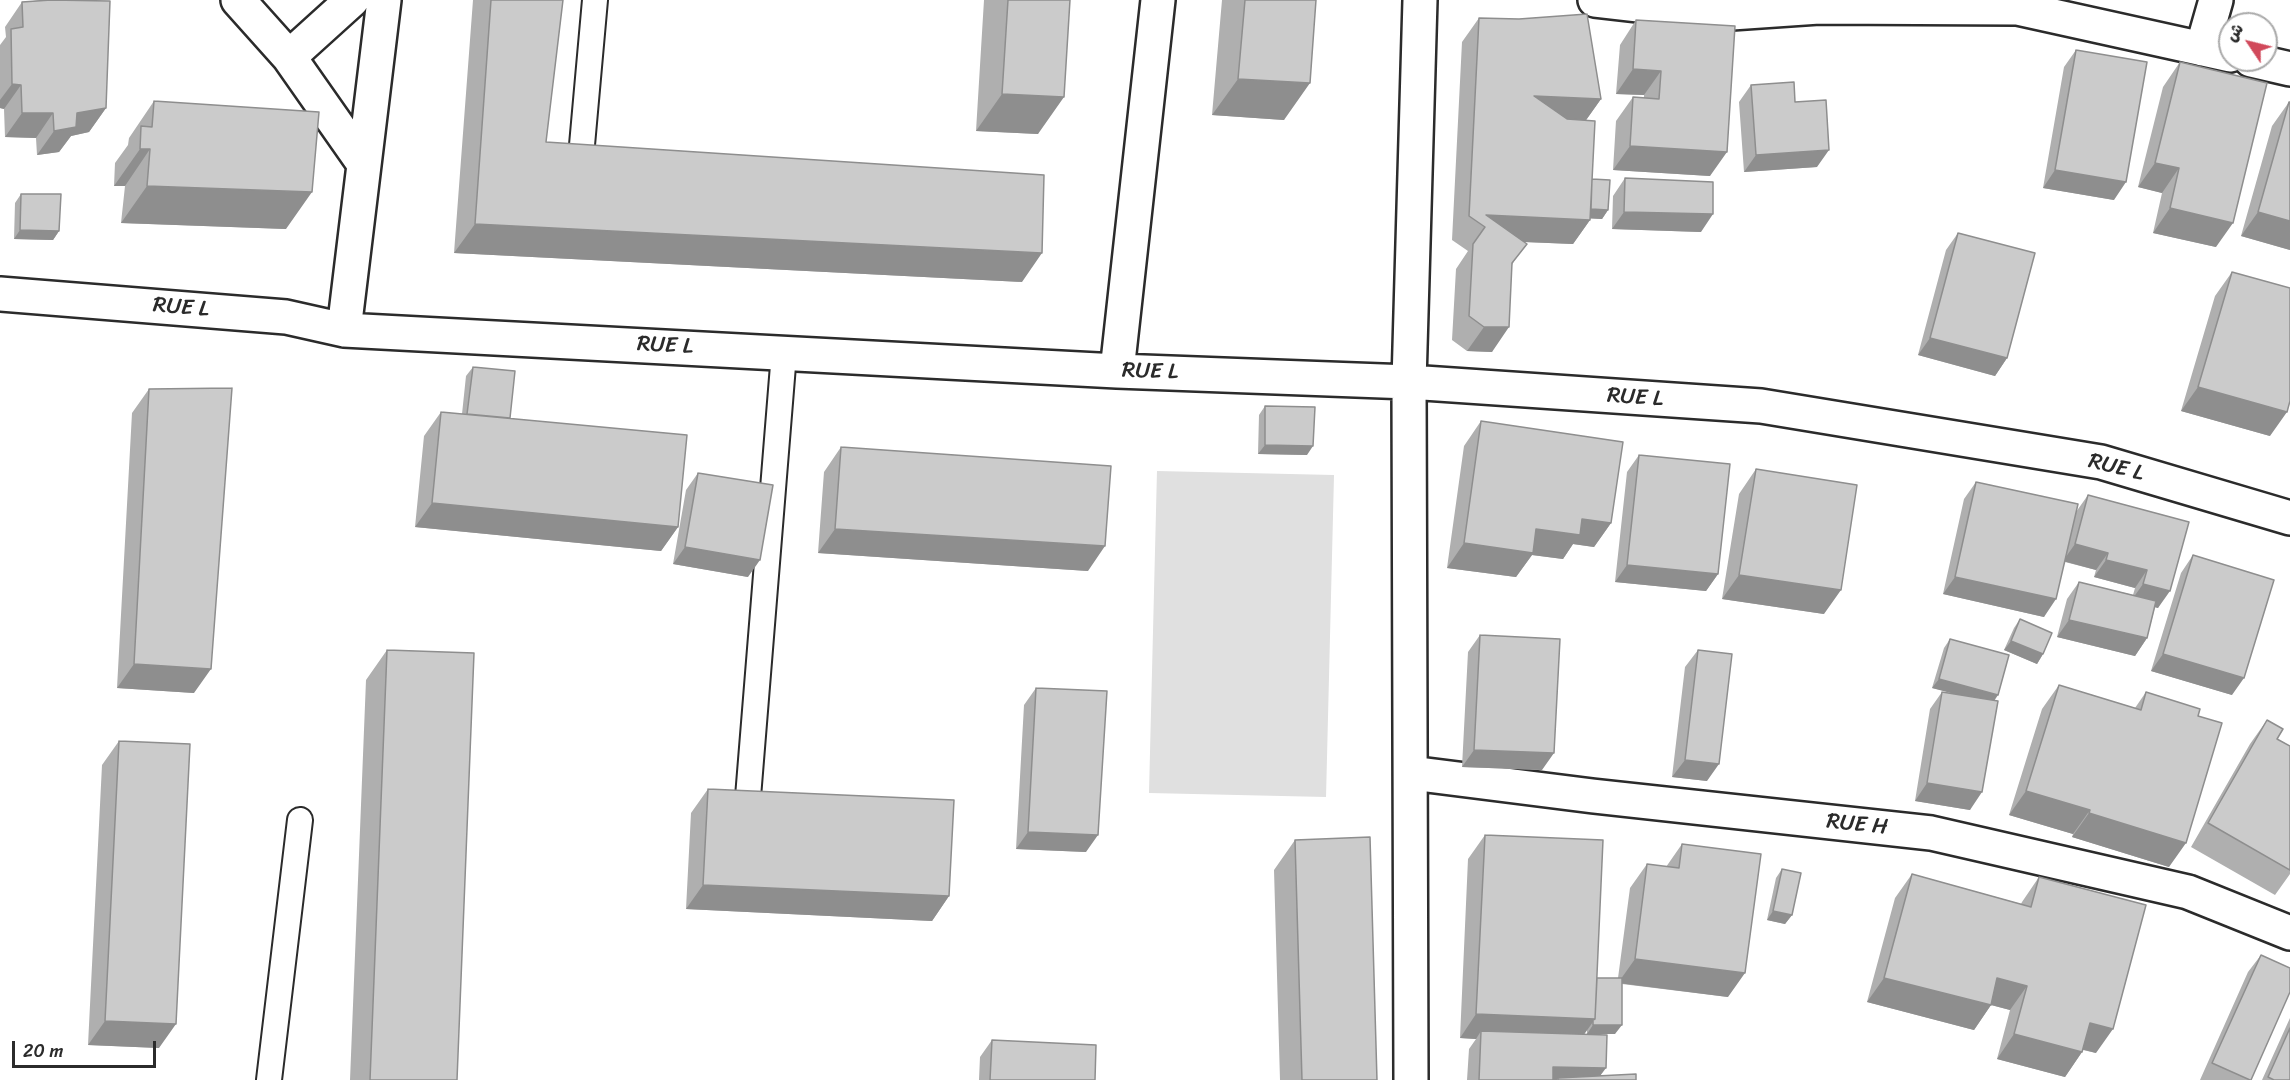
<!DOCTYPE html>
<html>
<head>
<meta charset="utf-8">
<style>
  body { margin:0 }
  #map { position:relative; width:2290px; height:1080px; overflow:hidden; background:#fff; font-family:Sriracha,"Playpen Sans Arabic",sans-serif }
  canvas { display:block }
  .north { position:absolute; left:2218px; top:12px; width:60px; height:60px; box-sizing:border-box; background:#fff; border:2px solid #aaa; border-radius:50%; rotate:305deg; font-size:16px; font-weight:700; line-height:24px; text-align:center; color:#2b2b2b }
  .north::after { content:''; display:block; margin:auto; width:21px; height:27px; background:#d1495b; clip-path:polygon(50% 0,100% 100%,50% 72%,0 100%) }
  .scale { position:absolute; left:12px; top:1041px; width:144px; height:27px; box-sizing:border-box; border:3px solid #2b2b2b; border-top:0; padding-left:8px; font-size:18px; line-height:21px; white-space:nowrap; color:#2b2b2b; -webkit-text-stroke:4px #fff; paint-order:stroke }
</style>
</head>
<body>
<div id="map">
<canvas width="2290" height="1080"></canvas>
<div class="north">ش</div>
<div class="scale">20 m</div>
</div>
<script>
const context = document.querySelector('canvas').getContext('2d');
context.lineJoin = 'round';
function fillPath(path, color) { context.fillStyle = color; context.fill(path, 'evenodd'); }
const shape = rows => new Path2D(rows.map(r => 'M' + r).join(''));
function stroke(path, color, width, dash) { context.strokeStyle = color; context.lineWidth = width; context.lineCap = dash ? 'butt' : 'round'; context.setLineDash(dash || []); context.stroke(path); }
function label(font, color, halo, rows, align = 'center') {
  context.font = font + ' Sriracha,sans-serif'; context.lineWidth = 6; context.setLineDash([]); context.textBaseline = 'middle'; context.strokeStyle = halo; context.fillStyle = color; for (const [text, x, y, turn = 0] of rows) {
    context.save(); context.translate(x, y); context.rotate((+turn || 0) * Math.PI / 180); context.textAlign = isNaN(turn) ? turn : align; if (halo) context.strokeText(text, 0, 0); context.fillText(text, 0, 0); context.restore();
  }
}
fillPath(shape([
  [1157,471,1334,475,1326,797,1149,793]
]), '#e0e0e0');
const lane = shape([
  [582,145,595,0],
  [748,797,784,353],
  [269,1080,300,820]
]);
const street = shape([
  [238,0,289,57,364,164],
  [1595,0,1717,14,1819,7,2017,8,2230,55],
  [2202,49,2216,0],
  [289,57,352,0],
  [2251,60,2290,69],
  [0,294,286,317,344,330,1117,371,1409,382,1761,406,2101,462,2290,518],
  [344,330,384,0],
  [1117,371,1158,0],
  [1411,773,1593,796,1931,833,2188,892,2290,933],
  [1411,1080,1409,382,1420,0]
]);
stroke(lane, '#2b2b2b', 28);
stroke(street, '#2b2b2b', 38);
stroke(lane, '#fff', 24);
stroke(street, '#fff', 33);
fillPath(shape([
  [43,0,93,0,106,108,89,132,71,136,59,152,37,155,36,138,5,137,4,109,0,108,0,45,6,37,5,27,22,2],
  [473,0,563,0,546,142,1022,282,454,253],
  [984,0,1070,0,1038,134,976,131],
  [1222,0,1316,0,1284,120,1212,115],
  [1479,18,1601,99,1586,120,1592,179,1608,210,1602,219,1590,218,1590,220,1573,244,1524,242,1512,265,1492,352,1467,351,1452,340,1456,269,1468,251,1452,240,1462,42],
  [1636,20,1735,26,1710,176,1613,170,1616,121,1633,97,1644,98,1644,95,1616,94,1620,45],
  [2076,50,2114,200,2043,188,2064,67],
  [2180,62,2216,247,2153,233,2162,193,2138,187,2163,87],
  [1751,85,1795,102,1817,167,1744,172,1739,102],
  [154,101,286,229,121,223,125,186,114,186,115,163,128,145,129,138],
  [2289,102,2290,250,2241,236,2272,126],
  [1625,178,1701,232,1612,229,1613,196],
  [21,194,59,231,53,240,14,239,15,203],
  [1958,233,2007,358,1995,376,1918,355,1946,250],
  [2232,272,2270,436,2181,411,2215,296],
  [473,367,510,418,678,527,661,551,415,527,424,436,441,412,462,414,466,376],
  [149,389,194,693,117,688,132,413],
  [1265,406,1307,455,1258,454,1259,415],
  [1481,421,1611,523,1594,547,1573,544,1563,559,1532,555,1516,577,1447,568,1464,446],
  [841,447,1088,571,818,553,824,472],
  [1639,455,1718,574,1706,591,1615,582,1627,472],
  [1756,469,1824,614,1722,599,1739,494],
  [698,473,748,577,673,564,686,490],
  [1976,482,2076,512,2088,495,2189,522,2158,608,2155,607,2147,638,2135,656,2057,637,2067,599,2079,582,2133,595,2135,588,2094,577,2096,570,2065,562,2044,617,1943,594,1964,499],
  [2193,555,2232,695,2151,671,2181,573],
  [2020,619,2043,654,2037,664,2004,650,2014,628],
  [1480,635,1542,770,1462,767,1468,652],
  [1950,639,1995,700,1970,810,1915,801,1930,709,1942,692,1954,693,1932,688,1944,648],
  [387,650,457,1080,350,1080,366,680],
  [1698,650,1707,781,1672,777,1685,667],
  [2059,685,2135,708,2146,692,2198,716,2169,867,2072,837,2073,834,2009,815,2042,709],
  [1036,688,1086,852,1016,849,1024,705],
  [2267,720,2277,739,2290,746,2290,874,2275,895,2191,847,2250,744],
  [119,741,159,1048,88,1045,102,765],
  [708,789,949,896,932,921,686,909,691,813],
  [1485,835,1597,978,1618,978,1630,888,1647,864,1666,867,1682,844,1728,997,1622,984,1615,1034,1587,1034,1587,1029,1584,1034,1601,1075,1636,1080,1467,1080,1469,1049,1476,1039,1460,1038,1468,859],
  [1295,840,1377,1080,1280,1080,1274,870],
  [1782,869,1792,915,1785,924,1767,920,1776,878],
  [1912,874,2021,904,2022,902,2039,877,2096,1053,2083,1050,2082,1052,2065,1077,1997,1059,2010,1010,1991,1005,1974,1030,1867,1002,1895,898],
  [2261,955,2251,1080,2200,1080,2248,972],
  [2290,1018,2290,1080,2262,1080],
  [992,1040,1095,1080,979,1080,980,1057]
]), '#afafaf');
fillPath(shape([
  [1633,69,1661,71,1644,95,1616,94],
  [1238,79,1310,83,1284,120,1212,115],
  [12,84,21,85,4,109,0,108,0,100],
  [1002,94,1064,97,1038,134,976,131],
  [1534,96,1601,99,1584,123,1517,120],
  [106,108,89,132,71,136,59,152,37,155,54,131,77,113],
  [22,113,53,113,36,138,5,137],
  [1630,146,1727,152,1710,176,1613,170],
  [140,149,150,149,125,186,114,186],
  [1829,150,1817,167,1744,172,1756,155],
  [2155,163,2179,168,2162,193,2138,187],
  [2055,170,2126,182,2114,200,2043,188],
  [147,186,312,192,286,229,121,223],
  [2170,208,2233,223,2216,247,2153,233],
  [1584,209,1608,210,1602,219,1578,218],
  [1624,212,1713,214,1701,232,1612,229],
  [2258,212,2290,221,2290,250,2241,236],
  [1486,215,1590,220,1573,244,1476,240,1485,227],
  [475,224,1042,253,1022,282,454,253],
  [20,230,59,231,53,240,14,239],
  [1484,327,1509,327,1492,352,1467,351],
  [1930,338,2007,358,1995,376,1918,355],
  [2198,387,2287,412,2270,436,2181,411],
  [1265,445,1313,446,1307,455,1258,454],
  [432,503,678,527,661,551,415,527],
  [1582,519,1611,523,1594,547,1573,544,1563,559,1532,555,1516,577,1447,568,1464,543],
  [835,529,1105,546,1088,571,818,553],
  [2075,544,2108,553,2096,570,2063,561],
  [685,547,760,560,748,577,673,564],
  [2106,560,2147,570,2135,588,2094,577],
  [1627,565,1718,574,1706,591,1615,582],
  [1739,575,1841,590,1824,614,1722,599],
  [1955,577,2056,599,2044,617,1943,594],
  [2143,584,2170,591,2158,608,2131,601],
  [2069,620,2147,638,2135,656,2057,637],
  [2011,641,2043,654,2037,664,2004,650],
  [2163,654,2244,678,2232,695,2151,671],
  [134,664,211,669,194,693,117,688],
  [1939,679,1998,695,1992,704,1932,688],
  [1474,750,1554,753,1542,770,1462,767],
  [1685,760,1719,764,1707,781,1672,777],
  [1927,783,1982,792,1970,810,1915,801],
  [2026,791,2090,810,2073,834,2009,815],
  [2089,813,2186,843,2169,867,2072,837],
  [1028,832,1098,835,1086,852,1016,849],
  [703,885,949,896,932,921,686,909],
  [1773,911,1792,915,1785,924,1767,920],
  [1635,959,1745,973,1728,997,1618,983],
  [1884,978,1991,1005,1974,1030,1867,1002],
  [1997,978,2027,986,2010,1010,1980,1002],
  [1476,1014,1595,1019,1578,1043,1481,1031,1476,1039,1460,1038],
  [105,1021,176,1024,159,1048,88,1045],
  [2090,1023,2113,1029,2096,1053,2073,1047],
  [1593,1025,1622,1025,1615,1034,1587,1034],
  [2014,1034,2082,1052,2065,1077,1997,1059],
  [1553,1067,1606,1068,1597,1080,1558,1078,1557,1080,1544,1080]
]), '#8e8e8e');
const building = shape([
  [51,0,110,1,106,108,77,113,76,127,54,131,53,113,22,113,21,85,12,84,11,29,23,27,22,2,51,0],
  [491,0,563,0,546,142,1044,175,1042,253,475,224,491,0],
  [1008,0,1070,0,1064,97,1002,94,1008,0],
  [1245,0,1316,0,1310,83,1238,79,1245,0],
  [1587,14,1601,99,1534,96,1567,119,1595,121,1590,220,1486,215,1527,244,1512,263,1509,327,1484,327,1469,316,1473,244,1485,227,1469,216,1479,18,1519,19,1587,14],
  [1636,20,1735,26,1727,152,1630,146,1633,97,1659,99,1661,71,1633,69,1636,20],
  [2076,50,2147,62,2126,182,2055,170,2076,50],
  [2180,62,2267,83,2233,223,2170,208,2179,168,2155,163,2180,62],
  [1794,82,1795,102,1826,100,1829,150,1756,155,1751,85,1794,82],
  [154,101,319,112,312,192,147,186,150,149,140,149,141,126,152,127,154,101],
  [2289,102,2290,102,2290,221,2258,212,2289,102],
  [1625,178,1713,182,1713,214,1624,212,1625,178],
  [1592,179,1610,180,1608,210,1591,209,1592,179],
  [21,194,61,194,59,231,20,230,21,194],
  [1958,233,2035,253,2007,358,1930,338,1958,233],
  [2232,272,2290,288,2290,401,2287,412,2198,387,2232,272],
  [473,367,515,371,510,418,467,414,473,367],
  [232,388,211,669,134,664,149,389,232,388],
  [1265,406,1315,407,1313,446,1265,445,1265,406],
  [441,412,687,435,678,527,432,503,441,412],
  [1481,421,1623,442,1611,523,1582,519,1580,535,1536,529,1533,553,1464,543,1481,421],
  [841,447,1111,466,1105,546,835,529,841,447],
  [1639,455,1730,464,1718,574,1627,565,1639,455],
  [1756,469,1857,485,1841,590,1739,575,1756,469],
  [698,473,773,485,760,560,685,547,698,473],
  [1976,482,2078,504,2056,599,1955,577,1976,482],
  [2088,495,2189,522,2170,591,2143,584,2147,570,2106,560,2108,553,2075,544,2088,495],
  [2193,555,2274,580,2244,678,2163,654,2193,555],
  [2079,582,2156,601,2147,638,2069,620,2079,582],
  [2020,619,2052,633,2043,654,2011,641,2020,619],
  [1480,635,1560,639,1554,753,1474,750,1480,635],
  [1950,639,2009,655,1998,695,1939,679,1950,639],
  [387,650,474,653,457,1080,370,1080,387,650],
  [1698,650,1732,654,1719,764,1685,760,1698,650],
  [2059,685,2141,710,2146,692,2200,709,2198,716,2222,723,2186,843,2089,813,2090,810,2026,791,2059,685],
  [1036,688,1107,691,1098,835,1028,832,1036,688],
  [1942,692,1998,701,1982,792,1927,783,1942,692],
  [2267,720,2283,729,2277,739,2290,746,2290,870,2208,823,2267,720],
  [119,741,190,744,176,1024,105,1021,119,741],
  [708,789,954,800,949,896,703,885,708,789],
  [1485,835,1603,840,1595,1019,1476,1014,1485,835],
  [1370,837,1377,1080,1302,1080,1295,840,1370,837],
  [1682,844,1761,854,1745,973,1635,959,1647,864,1679,868,1682,844],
  [1782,869,1801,873,1792,915,1773,911,1782,869],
  [1912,874,2031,907,2039,877,2146,905,2113,1029,2090,1023,2082,1052,2014,1034,2027,986,1997,978,1991,1005,1884,978,1912,874],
  [2261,955,2290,968,2290,992,2251,1080,2250,1080,2212,1063,2261,955],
  [1597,978,1622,978,1622,1025,1593,1025,1593,1020,1595,1019,1597,978],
  [2290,1028,2290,1080,2274,1080,2268,1077,2290,1028],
  [1481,1031,1607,1035,1606,1068,1553,1067,1553,1080,1479,1080,1481,1031],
  [992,1040,1096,1045,1095,1080,990,1080,992,1040],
  [1636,1074,1636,1080,1558,1080,1558,1078,1636,1074]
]);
fillPath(building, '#cbcbcb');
stroke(building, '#8e8e8e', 1.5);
label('22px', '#2b2b2b', '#fff', [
  ["RUE L",181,308,5],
  ["RUE L",665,346,3],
  ["RUE L",1150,372,2],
  ["RUE L",1635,398,4],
  ["RUE L",2116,468,14],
  ["RUE H",1857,825,6]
]);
</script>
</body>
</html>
